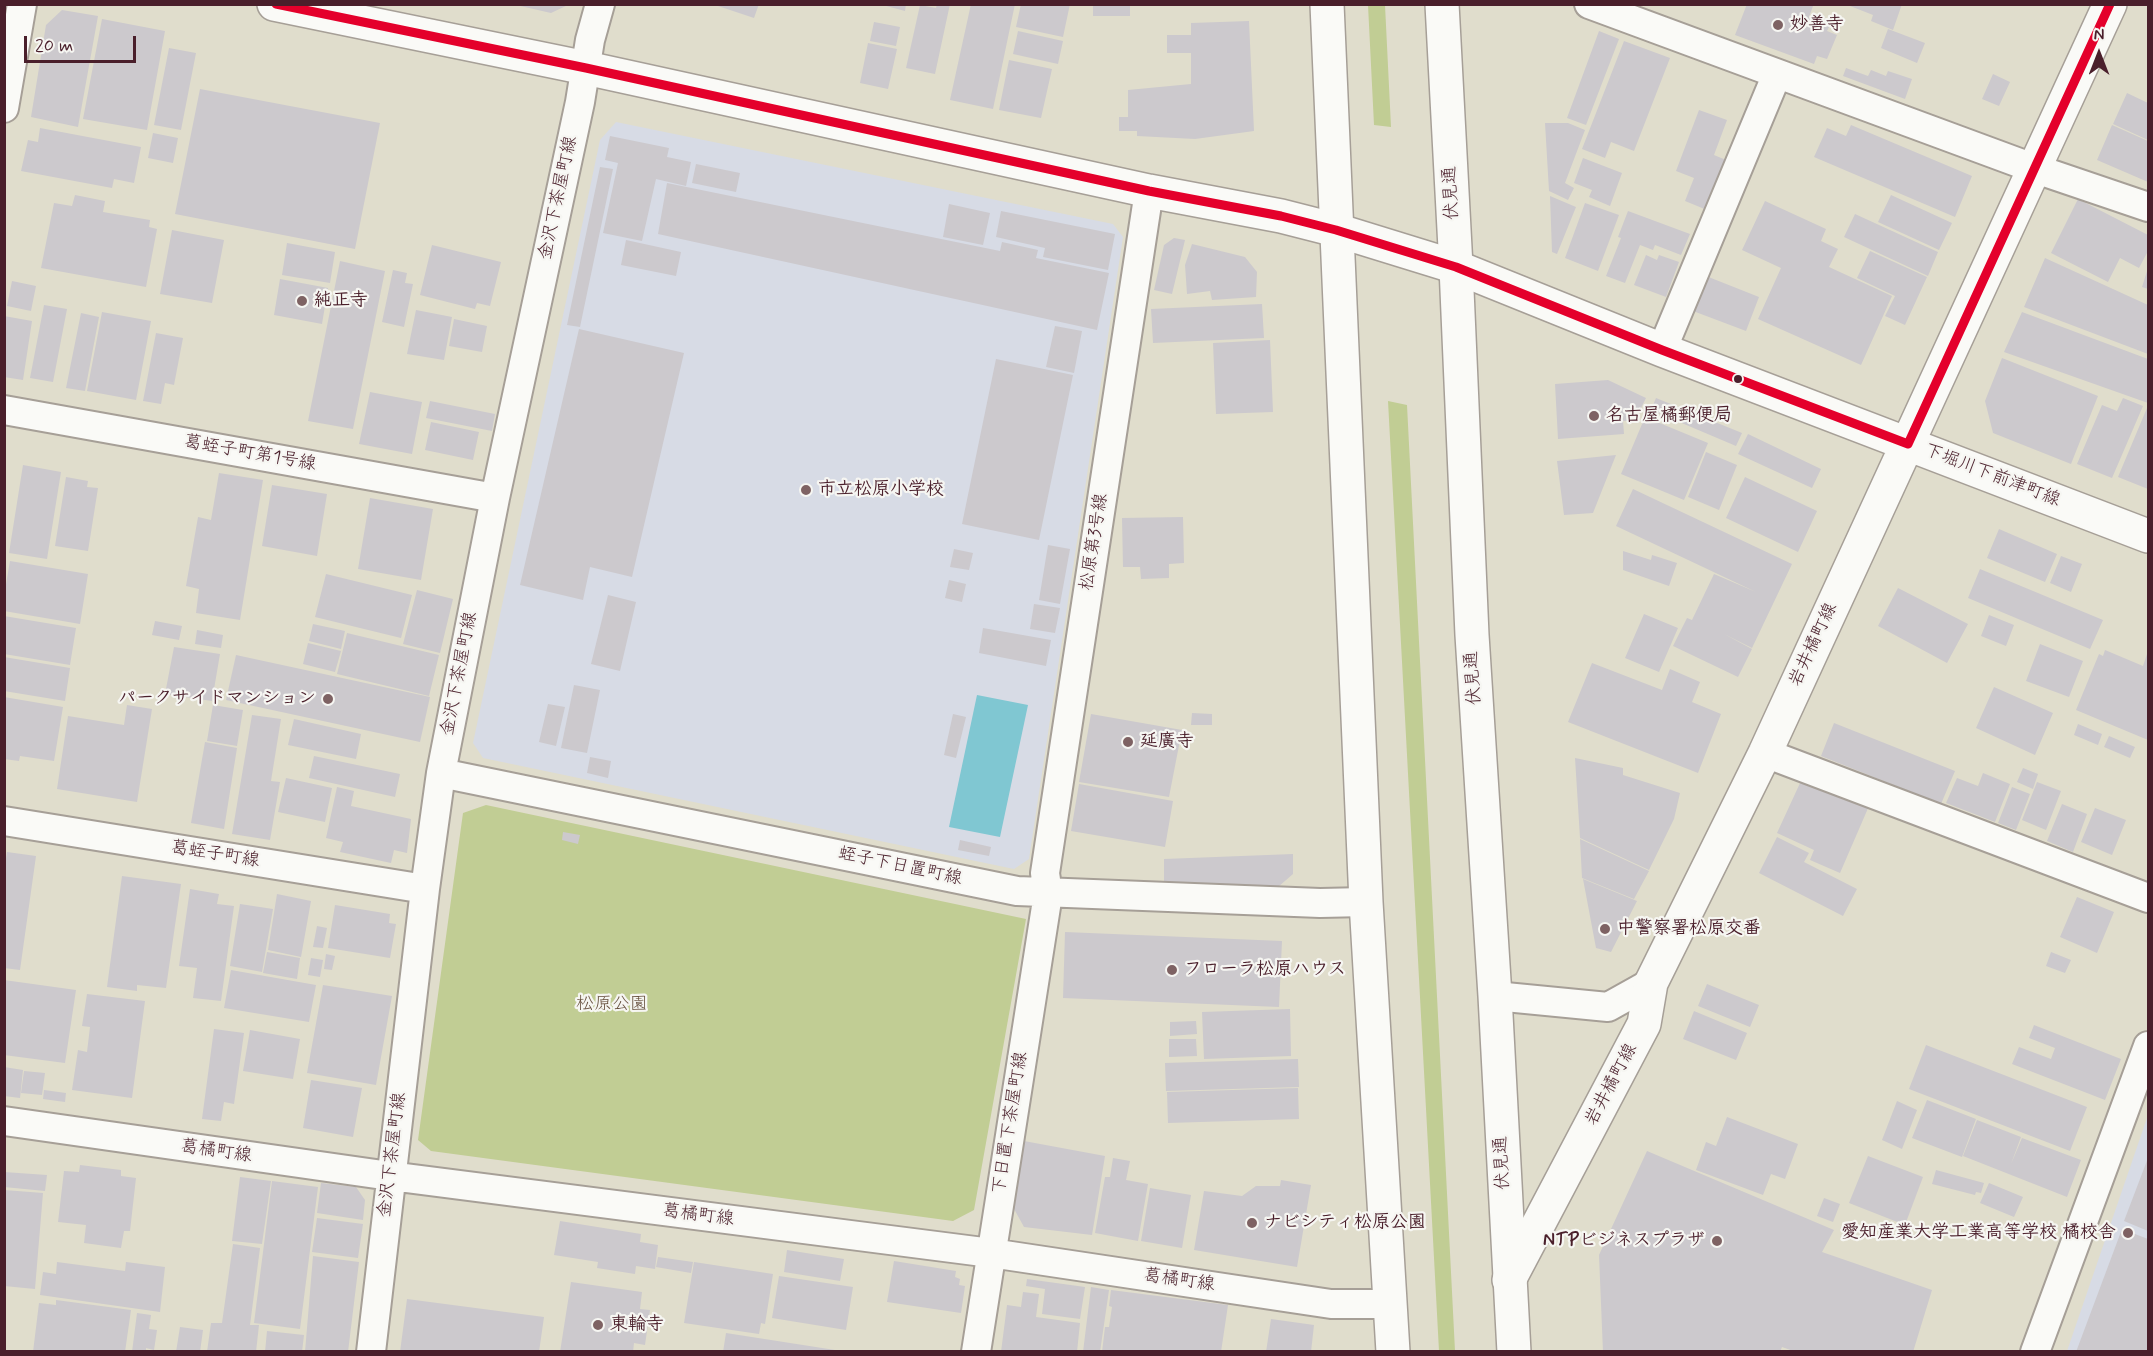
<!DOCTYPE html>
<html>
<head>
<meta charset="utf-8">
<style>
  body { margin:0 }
  #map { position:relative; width:2153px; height:1356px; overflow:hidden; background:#e0ddcc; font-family:Mynerve,sans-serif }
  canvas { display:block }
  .frame { position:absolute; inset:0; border:6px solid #4a1f2b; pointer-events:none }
  .north { position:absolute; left:2069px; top:24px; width:60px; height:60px; -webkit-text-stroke:4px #f6f6f2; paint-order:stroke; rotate:0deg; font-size:16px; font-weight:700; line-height:24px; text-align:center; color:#4a1f2b }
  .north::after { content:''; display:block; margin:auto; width:21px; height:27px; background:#4a1f2b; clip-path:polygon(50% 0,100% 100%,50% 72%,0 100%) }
  .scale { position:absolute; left:24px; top:36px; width:112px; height:27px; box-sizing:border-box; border:3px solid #4a1f2b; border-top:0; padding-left:8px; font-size:18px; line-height:21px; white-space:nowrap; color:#4a1f2b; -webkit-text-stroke:4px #f6f6f2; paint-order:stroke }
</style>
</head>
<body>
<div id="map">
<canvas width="2153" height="1356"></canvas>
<div class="frame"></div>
<div class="north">N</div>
<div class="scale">20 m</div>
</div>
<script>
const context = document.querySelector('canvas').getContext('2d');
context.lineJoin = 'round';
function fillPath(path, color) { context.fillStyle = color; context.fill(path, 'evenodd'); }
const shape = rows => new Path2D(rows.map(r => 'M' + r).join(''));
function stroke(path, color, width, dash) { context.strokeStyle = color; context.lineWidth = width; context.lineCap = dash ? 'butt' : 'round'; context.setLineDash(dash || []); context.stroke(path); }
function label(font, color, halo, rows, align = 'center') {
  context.font = font + ' Mynerve,"Klee One",sans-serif'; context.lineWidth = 4.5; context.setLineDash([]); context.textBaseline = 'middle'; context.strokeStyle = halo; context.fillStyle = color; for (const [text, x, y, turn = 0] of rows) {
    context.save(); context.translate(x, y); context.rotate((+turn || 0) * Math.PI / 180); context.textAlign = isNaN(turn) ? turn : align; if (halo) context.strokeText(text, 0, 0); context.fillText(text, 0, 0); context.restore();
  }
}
fillPath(shape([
  [616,122,1113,224,1123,237,1029,859,1014,869,483,758,473,743,600,140],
  [2148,1115,2148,1351,2067,1351]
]), '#d7dbe5');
fillPath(shape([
  [1368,5,1385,5,1391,127,1374,125],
  [1388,401,1407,405,1455,1351,1439,1351],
  [486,805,1026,919,974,1210,953,1221,431,1151,418,1140,463,813]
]), '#c1cd94');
fillPath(shape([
  [977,695,1028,705,1000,837,949,827]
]), '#80c7d2');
fillPath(shape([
  [712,4,759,4,754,18],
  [879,4,906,4,905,11],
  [937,4,950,4,935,74,906,68,920,5,936,8],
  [971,4,1015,4,993,109,950,100],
  [1021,4,1070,4,1063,37,1016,27],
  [1093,4,1130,4,1130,16,1093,16],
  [1747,4,1813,6,1809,17,1830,25,1827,31,1837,35,1827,59,1817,56,1814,64,1735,35],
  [1845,4,1902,4,1893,30,1871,21,1873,15],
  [516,5,568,5,551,13],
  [62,10,98,16,78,127,31,117,46,25],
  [102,19,165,31,147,130,83,119],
  [1249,21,1254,131,1195,139,1137,136,1137,131,1119,131,1119,117,1128,117,1128,90,1191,84,1191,53,1167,53,1167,35,1191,35,1191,23],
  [874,22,900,27,896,46,870,41],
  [1888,29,1925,43,1917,63,1881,48],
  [1018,31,1063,41,1058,64,1013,54],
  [1599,31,1619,39,1586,125,1567,118],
  [1624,41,1670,58,1634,151,1611,142,1605,158,1582,149],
  [868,43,897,49,888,89,860,83],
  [169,48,196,53,181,130,154,125],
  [1009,60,1052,69,1041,118,999,110],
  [1846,68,1868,76,1871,70,1886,76,1888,71,1912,79,1905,99,1843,76],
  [1993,74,2010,82,1999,106,1982,99],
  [200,89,380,123,355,249,175,214],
  [2127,93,2148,103,2148,140,2113,124],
  [1699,110,1727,120,1714,155,1726,160,1707,210,1685,201,1694,178,1676,171],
  [1545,123,1568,123,1585,130,1565,183,1574,188,1568,200,1549,191],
  [1851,125,1972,176,1955,217,1814,157,1827,128,1846,136],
  [2112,125,2148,141,2148,182,2097,160],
  [40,128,141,147,134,183,114,179,112,188,21,171,28,140,38,142],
  [153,133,178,138,173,163,148,158],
  [610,136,669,148,667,157,691,162,686,186,656,179,642,241,603,233,618,163,605,160],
  [1583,158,1622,173,1610,206,1589,197,1592,190,1574,183],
  [696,164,740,173,736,192,692,183],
  [600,167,613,169,580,327,567,325],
  [667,183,1000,251,1002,242,1038,250,1036,258,1109,273,1097,330,658,234],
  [75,195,105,201,103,212,150,220,149,227,157,229,146,287,41,268,54,203,72,206],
  [1891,195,1952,223,1939,250,1878,222],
  [1550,196,1576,207,1557,254,1552,252],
  [2078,199,2148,235,2148,251,2139,268,2120,258,2108,282,2051,253],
  [1765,201,1826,229,1821,241,1838,249,1829,267,1892,296,1861,365,1758,319,1781,268,1742,250],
  [1585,203,1619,215,1598,271,1565,258],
  [949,204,990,213,983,245,943,237],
  [1001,211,1115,234,1108,270,1043,257,1045,248,996,237],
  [1628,211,1690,234,1681,255,1655,245,1653,250,1640,245,1625,283,1606,276,1621,238,1618,237],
  [1855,214,1938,252,1928,276,1844,237],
  [172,230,224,240,212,303,160,294],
  [1174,238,1185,240,1172,294,1154,290,1164,245],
  [626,240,681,252,676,276,621,265],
  [287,243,335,252,330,283,282,275],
  [1192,244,1245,257,1257,272,1256,297,1212,300,1210,291,1187,294,1185,265],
  [432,245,501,262,490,306,477,303,475,309,420,295],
  [1870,251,1927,277,1905,325,1885,316,1895,296,1857,278],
  [1646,255,1657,260,1659,255,1679,262,1666,297,1634,285],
  [2045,258,2148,305,2148,354,2024,307],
  [340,261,385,271,353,429,308,421],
  [2148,268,2148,289,2142,287],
  [393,270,407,273,405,283,413,284,404,327,382,322],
  [1706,276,1759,297,1746,331,1693,311],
  [280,279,328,288,322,324,274,315],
  [12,281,36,286,31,311,7,306],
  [1262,304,1264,338,1153,343,1151,309],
  [44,305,67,309,53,382,30,378],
  [416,310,452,317,444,360,407,354],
  [102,312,151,321,136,400,87,391],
  [2022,312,2148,359,2148,403,2004,352],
  [81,313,99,317,85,391,66,388],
  [4,316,32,321,23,380,4,377],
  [454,319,487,326,482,352,449,346],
  [1055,326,1082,331,1074,373,1046,367],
  [579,329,684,353,632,577,590,567,583,600,520,585],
  [156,333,183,338,174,385,165,383,161,404,143,401],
  [1270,340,1273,412,1216,414,1213,343],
  [2002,358,2098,396,2071,464,1993,433,1985,401],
  [996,359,1073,375,1039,540,962,524],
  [1608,380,1646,398,1640,410,1634,408,1635,420,1623,421,1624,434,1558,439,1555,384],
  [370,392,422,402,412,454,359,444],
  [1656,398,1742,433,1736,446,1651,410],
  [2123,398,2143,406,2112,478,2077,464,2102,405,2117,411],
  [430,401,495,414,492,431,426,418],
  [2147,408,2148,409,2148,489,2118,477],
  [1645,417,1708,443,1684,500,1621,474],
  [431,422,479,432,473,460,425,450],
  [1748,434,1821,469,1812,488,1738,454],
  [1706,452,1737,465,1719,510,1688,497],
  [1616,455,1593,513,1564,515,1557,461],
  [23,465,61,472,47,559,9,553],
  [219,473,263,480,240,620,196,613,199,589,186,586,198,517,211,520],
  [66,477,88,481,87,487,98,488,88,551,55,546],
  [1745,477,1817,511,1798,552,1726,518],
  [272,485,327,494,317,556,262,546],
  [1633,489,1792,564,1752,648,1724,634,1752,649,1738,677,1673,646,1687,618,1692,620,1714,574,1756,592,1616,526],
  [370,498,433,509,421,580,358,569],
  [1183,517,1184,563,1169,564,1169,578,1141,579,1140,567,1123,567,1122,518],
  [1999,529,2057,554,2045,582,1987,558],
  [1048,545,1070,549,1060,604,1039,600],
  [954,549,973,553,969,570,950,567],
  [1623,551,1651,560,1652,555,1677,563,1669,586,1623,570],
  [2061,556,2082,564,2071,592,2050,583],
  [10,561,88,574,80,624,4,611,4,596],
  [1980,569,2103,620,2090,649,1968,598],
  [326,574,412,595,401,638,315,617],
  [949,580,966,584,962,602,945,598],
  [1898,588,1968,624,1947,663,1878,626],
  [417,590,453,599,440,653,403,644],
  [608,595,636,602,620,671,591,664],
  [1034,604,1060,608,1055,633,1030,629],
  [1644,614,1678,628,1659,672,1625,658],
  [1989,615,2014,625,2006,646,1981,636],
  [4,616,76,628,70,665,4,654],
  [155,621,182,626,179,640,152,635],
  [313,624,345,631,341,649,309,641],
  [983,628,1051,640,1046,666,979,653],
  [197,630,223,635,221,648,195,644],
  [347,633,439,655,429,696,337,674],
  [308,643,341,651,335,672,303,664],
  [2040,644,2083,661,2069,697,2026,681],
  [174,647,220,654,212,701,165,694],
  [2105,650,2143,666,2148,651,2148,740,2076,710,2099,654,2103,656],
  [236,655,430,697,420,742,226,700],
  [4,657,70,668,65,701,4,691],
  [1592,663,1662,690,1670,669,1700,682,1692,702,1721,714,1698,773,1568,722],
  [574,685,600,690,587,753,561,748],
  [1994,687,2053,713,2035,755,1976,728],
  [4,697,63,707,54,761,20,756,19,761,4,759],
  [548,704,565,707,556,746,539,742],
  [127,705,152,709,137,802,57,789,68,716,124,725],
  [213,705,243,710,237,746,207,741],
  [1192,713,1212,714,1212,725,1191,725],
  [953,714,966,717,956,758,944,755],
  [1091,714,1182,730,1169,797,1079,782],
  [252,715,281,719,271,781,280,782,270,840,232,834],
  [294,719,361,734,356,759,288,745],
  [1834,723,1955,771,1941,804,1821,756],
  [2078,724,2102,734,2098,745,2074,735],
  [2109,736,2135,747,2130,758,2104,747],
  [205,742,237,748,224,829,191,823],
  [314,756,400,774,395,797,309,778],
  [590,757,611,761,608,778,587,773],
  [1575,758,1623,768,1623,775,1680,793,1674,819,1649,870,1580,838],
  [2023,768,2038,774,2033,789,2017,782],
  [1983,773,2010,784,1995,822,1946,803,1957,778,1978,786],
  [286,778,332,788,325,822,278,812],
  [1801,781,1869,806,1840,873,1810,860,1814,850,1777,833],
  [2037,782,2061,791,2046,830,2022,820],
  [1079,784,1173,801,1165,847,1071,831],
  [337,787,354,791,351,806,411,819,407,853,394,850,391,863,340,852,343,842,326,838],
  [2012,787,2030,794,2016,830,1998,823],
  [2062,804,2087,814,2073,852,2047,841],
  [2095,808,2126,820,2112,855,2081,842],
  [563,832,580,835,578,844,562,840],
  [1777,837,1809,853,1804,862,1857,889,1843,916,1759,873],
  [1580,839,1649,871,1634,899,1582,878],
  [960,840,991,847,989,856,958,850],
  [7,852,36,856,20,970,4,968,4,871],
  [1293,854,1293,874,1278,887,1164,883,1164,859],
  [122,876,181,884,166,988,137,985,137,991,107,987],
  [1583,879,1637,901,1611,952,1596,948],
  [190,889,219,894,217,904,234,906,221,1001,193,998,197,968,179,966],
  [277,894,311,901,301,957,268,950],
  [2077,897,2114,912,2097,953,2060,937],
  [240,904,273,909,262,972,230,966],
  [335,905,390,914,389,923,396,924,390,958,328,948],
  [317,926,327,928,323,948,313,947],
  [1065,932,1282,941,1279,1007,1063,998],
  [267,952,300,958,297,979,263,973],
  [2051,952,2071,960,2065,973,2046,966],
  [326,954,335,956,332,970,324,969],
  [311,958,323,960,320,977,308,975],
  [231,970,316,985,309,1022,224,1008],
  [4,980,76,990,65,1063,4,1055],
  [1707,984,1759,1005,1750,1027,1698,1006],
  [323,985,392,996,376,1085,307,1073],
  [87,994,145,1001,132,1098,72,1090,78,1050,87,1052,90,1027,82,1026],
  [1290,1009,1291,1056,1204,1059,1202,1012],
  [1694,1011,1747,1033,1736,1060,1683,1039],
  [1196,1021,1197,1034,1170,1036,1170,1022],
  [2034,1025,2121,1059,2105,1100,2012,1064,2019,1047,2051,1059,2055,1048,2029,1038],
  [214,1029,244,1033,234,1104,224,1102,221,1121,202,1119],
  [250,1030,300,1039,293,1079,243,1071],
  [1169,1039,1196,1039,1197,1056,1169,1057],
  [1926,1045,2087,1107,2070,1151,1909,1089],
  [1298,1059,1299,1087,1166,1091,1165,1063],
  [4,1067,23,1070,20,1098,4,1096],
  [24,1071,45,1073,42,1095,21,1093],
  [311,1080,362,1088,353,1137,303,1128],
  [1298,1088,1299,1119,1168,1123,1167,1092],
  [44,1090,66,1093,65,1102,43,1099],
  [1927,1100,1976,1119,1962,1157,1912,1138],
  [1897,1101,1917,1110,1902,1149,1882,1140],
  [1727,1117,1798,1144,1785,1179,1771,1174,1763,1195,1696,1170,1706,1142,1716,1146],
  [1977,1120,2021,1137,2011,1164,2022,1138,2081,1160,2067,1197,1963,1156],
  [1024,1141,1105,1156,1092,1235,1024,1227,1013,1207],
  [1647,1151,1834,1230,1822,1252,1932,1290,1913,1352,1796,1352,1782,1347,1780,1352,1603,1352,1599,1255],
  [1868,1156,1923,1177,1905,1225,1849,1203],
  [1113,1158,1130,1161,1126,1180,1148,1184,1138,1241,1095,1233,1105,1177,1110,1177],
  [2148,1158,2148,1231,2124,1221],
  [80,1165,121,1170,121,1176,136,1178,130,1231,124,1231,121,1248,84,1243,86,1225,58,1222,64,1171,79,1172],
  [1936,1170,1984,1183,1981,1193,1976,1192,1975,1195,1932,1184],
  [4,1172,47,1175,45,1191,4,1187],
  [240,1177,271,1181,262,1244,232,1241],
  [1281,1180,1311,1185,1297,1267,1194,1250,1204,1191,1242,1196,1256,1186,1280,1186],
  [272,1181,318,1187,300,1329,254,1323],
  [321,1183,356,1187,365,1200,363,1220,317,1213],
  [1989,1183,2023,1197,2014,1217,1980,1203],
  [1150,1188,1191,1195,1182,1248,1141,1241],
  [4,1190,43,1193,35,1289,4,1286],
  [1824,1198,1840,1204,1833,1222,1817,1216],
  [317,1218,363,1224,358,1258,312,1252],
  [560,1221,641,1234,640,1242,658,1245,655,1269,636,1266,635,1274,597,1268,598,1262,554,1255],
  [2122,1229,2148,1239,2148,1352,2076,1352],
  [233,1244,260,1248,250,1325,259,1325,256,1352,207,1352,211,1323,222,1323],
  [787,1250,844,1259,840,1281,784,1272],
  [313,1256,359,1262,348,1352,305,1352],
  [658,1257,693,1262,691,1273,656,1267],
  [894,1261,956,1271,955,1277,960,1279,959,1285,965,1286,961,1313,887,1302],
  [57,1262,125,1271,126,1262,165,1267,160,1312,40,1295,43,1272,56,1274],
  [694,1262,773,1274,765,1324,761,1323,759,1334,684,1323],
  [779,1276,853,1287,846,1330,772,1318],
  [1027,1279,1085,1287,1080,1319,1042,1314,1045,1289,1026,1286],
  [571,1282,642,1292,640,1309,650,1310,645,1345,634,1343,633,1352,560,1352],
  [1091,1287,1109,1290,1100,1352,1083,1352],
  [1111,1290,1228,1305,1221,1352,1102,1352,1105,1327,1109,1327,1112,1307,1109,1306],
  [1023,1292,1039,1294,1036,1317,1080,1323,1077,1352,1001,1352,1007,1305,1021,1307],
  [407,1299,544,1317,539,1352,400,1352],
  [56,1300,131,1310,125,1352,33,1352,39,1303,56,1305],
  [137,1313,151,1315,149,1329,157,1330,154,1350,146,1348,146,1352,132,1352],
  [1271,1319,1314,1325,1311,1352,1266,1352],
  [180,1327,203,1330,200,1352,176,1352],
  [267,1331,304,1335,302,1352,265,1352],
  [726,1333,835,1350,835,1352,723,1352]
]), '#ccc9cd');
const minor = shape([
  [1589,4,2033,168,2148,207],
  [4,108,22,4],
  [1662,350,1777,74],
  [4,410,495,498],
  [1765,753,2148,898],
  [441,773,1017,891,1320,903,1366,902],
  [4,821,425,889],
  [1495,996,1608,1007,1651,983],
  [4,1121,390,1176,991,1253,1331,1304,1391,1304],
  [371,1352,425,889,441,773,495,498,580,102,590,40,600,4],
  [976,1352,1048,894,1045,873,1149,191],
  [2035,1352,2148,1046]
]);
const tertiary = shape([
  [274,4,586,68,1149,191,1281,216,1336,230,1456,267,1662,350,2148,536],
  [1509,1280,1644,1024,1651,983,1765,753,2110,4]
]);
const trunk = shape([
  [1327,4,1366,902,1393,1352],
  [1442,4,1456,267,1472,635,1495,996,1514,1352]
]);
stroke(minor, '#a69f97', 32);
stroke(tertiary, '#a69f97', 36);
stroke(trunk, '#a69f97', 36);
stroke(minor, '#fafaf7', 28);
stroke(tertiary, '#fafaf7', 33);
stroke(trunk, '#fafaf7', 33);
stroke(shape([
  [276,4,586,68,1149,191,1281,216,1336,230,1456,267,1662,350,1908,444],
  [1908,444,2110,4]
]), '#e4002b', 9);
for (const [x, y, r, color] of [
  [1778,25,6,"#7e6263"],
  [302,301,6,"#7e6263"],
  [1738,379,5,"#4a1f2b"],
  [1594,416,6,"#7e6263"],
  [806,490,6,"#7e6263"],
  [328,699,6,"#7e6263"],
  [1128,742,6,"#7e6263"],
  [1605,929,6,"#7e6263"],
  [1172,970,6,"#7e6263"],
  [1252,1223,6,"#7e6263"],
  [2128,1233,6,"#7e6263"],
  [1717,1241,6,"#7e6263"],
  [598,1325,6,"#7e6263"]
]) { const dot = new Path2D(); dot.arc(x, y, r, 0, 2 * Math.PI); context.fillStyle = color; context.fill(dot); stroke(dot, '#f6f6f2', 2); }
label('bold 18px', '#4a1f2b', '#f6f6f2', [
  ["妙善寺",1790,25],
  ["純正寺",314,301],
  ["名古屋橘郵便局",1606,416],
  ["市立松原小学校",818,490],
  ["パークサイドマンション",316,699,"right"],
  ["延廣寺",1140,742],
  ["中警察署松原交番",1617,929],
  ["フローラ松原ハウス",1184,970],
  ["ナビシティ松原公園",1264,1223],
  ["愛知産業大学工業高等学校 橘校舎",2116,1233,"right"],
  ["NTPビジネスプラザ",1705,1241,"right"],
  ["東輪寺",610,1325]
], 'left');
label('18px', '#4a1f2b', '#f6f6f2', [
  ["伏見通",1452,193,-93],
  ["金沢下茶屋町線",559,198,-78],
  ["葛蛭子町第1号線",250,454,10],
  ["下堀川下前津町線",1992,476,21],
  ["松原第3号線",1095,542,-81],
  ["岩井橘町線",1814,645,-65],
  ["金沢下茶屋町線",460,674,-79],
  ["伏見通",1474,678,-94],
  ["葛蛭子町線",215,855,9],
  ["蛭子下日置町線",900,867,12],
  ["岩井橘町線",1612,1085,-62],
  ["下日置下茶屋町線",1011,1123,-81],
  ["葛橘町線",216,1152,8],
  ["金沢下茶屋町線",393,1155,-83],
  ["伏見通",1503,1163,-93],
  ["葛橘町線",698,1216,7],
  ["葛橘町線",1179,1281,8]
]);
label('18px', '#664f3d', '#f6f6f2', [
  ["松原公園",612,1005]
]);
</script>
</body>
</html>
